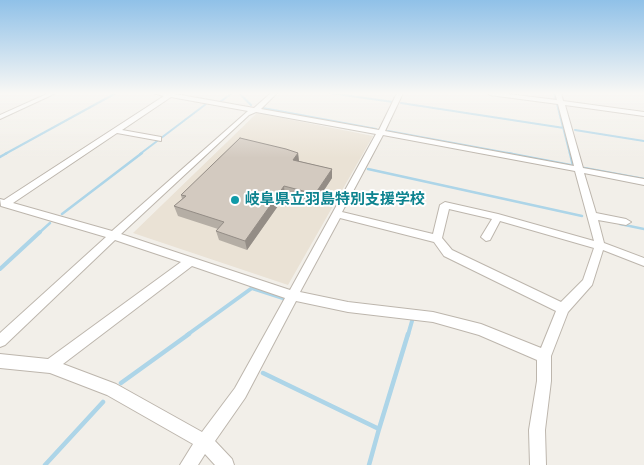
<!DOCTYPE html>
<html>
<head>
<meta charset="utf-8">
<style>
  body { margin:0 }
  canvas { display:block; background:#f2efe9 }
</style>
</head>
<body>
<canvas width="644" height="465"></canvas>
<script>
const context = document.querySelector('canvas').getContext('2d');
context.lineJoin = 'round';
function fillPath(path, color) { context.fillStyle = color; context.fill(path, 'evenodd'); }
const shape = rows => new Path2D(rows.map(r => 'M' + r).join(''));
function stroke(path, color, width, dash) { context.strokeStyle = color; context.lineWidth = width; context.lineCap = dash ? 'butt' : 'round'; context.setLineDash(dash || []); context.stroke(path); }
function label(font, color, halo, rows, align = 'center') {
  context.font = font + ' "Nunito Sans","Noto Sans JP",sans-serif'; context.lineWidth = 4; context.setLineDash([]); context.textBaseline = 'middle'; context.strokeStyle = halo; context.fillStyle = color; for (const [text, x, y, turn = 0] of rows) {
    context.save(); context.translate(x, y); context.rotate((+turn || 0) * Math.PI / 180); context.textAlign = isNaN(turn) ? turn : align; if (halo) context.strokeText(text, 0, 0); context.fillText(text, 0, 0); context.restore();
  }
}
fillPath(shape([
  [257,113,373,136,288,285,133,233]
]), '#eae2d5');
stroke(shape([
  [239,93,251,105],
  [330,93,393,102],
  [554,93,556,99],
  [220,102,232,93],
  [260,103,271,93],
  [401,103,564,128],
  [557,104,570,154],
  [263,108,376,129],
  [575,130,644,141],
  [388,131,513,154],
  [5,154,116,93],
  [140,154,206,104]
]), '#add5e8', 2);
stroke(shape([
  [507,153,570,165],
  [570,153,573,166],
  [0,157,7,153],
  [584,168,644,179],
  [368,169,582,216],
  [62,214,142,153],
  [620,224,644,229],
  [39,233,50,223]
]), '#add5e8', 2.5);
stroke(shape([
  [0,269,40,232],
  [187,335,252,288,286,299,284,302],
  [408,335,412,321]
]), '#add5e8', 4);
stroke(shape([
  [263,373,379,429,408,334],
  [121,383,189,334],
  [45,465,103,402],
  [369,465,379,429]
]), '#add5e8', 4.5);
const minor = shape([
  [49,93,56,93,0,119,0,115,49,93],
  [153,93,176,93,175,94,254,108,271,93,277,93,261,109,379,130,397,93,403,93,385,131,574,166,558,104,490,95,487,93,500,93,557,100,555,93,561,93,563,101,644,112,644,116,565,105,583,168,644,179,644,185,584,173,596,213,626,219,631,222,626,225,598,220,604,243,644,258,644,266,603,250,592,285,568,312,551,356,551,381,545,430,546,465,530,465,529,430,537,381,537,360,479,335,433,322,348,312,296,301,245,398,215,441,232,459,234,465,215,465,205,454,198,465,180,465,193,444,107,395,50,373,0,368,0,354,48,359,181,262,115,240,5,345,0,347,0,333,106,237,1,206,0,199,4,200,164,96,153,93],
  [171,97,248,111,112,231,13,203,117,133,161,141,161,137,122,130,171,97],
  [256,112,376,134,290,290,121,234,249,115,256,112],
  [383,135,575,171,594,241,498,214,445,202,440,205,433,234,342,212,383,135],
  [449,209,492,219,481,237,486,241,490,240,500,221,594,248,583,280,561,302,452,250,442,238,449,209],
  [340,218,434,242,444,256,556,311,541,348,481,324,433,312,348,302,300,292,340,218],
  [192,266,285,298,235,388,202,432,116,384,63,364,192,266]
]);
stroke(minor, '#bdb6ad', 2);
fillPath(minor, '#fff');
fillPath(shape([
  [298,153,299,161,332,169,332,178,315,204,285,196,247,250,219,240,216,231,218,229,178,216,174,206,182,199,181,195]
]), '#b5aea5');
fillPath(shape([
  [298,153,299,162,293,160],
  [332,169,332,178,315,204,315,194],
  [284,186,285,196,247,250,245,241]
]), '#948d86');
const building = shape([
  [240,138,286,149,298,153,293,160,332,169,315,194,284,186,245,241,216,231,224,222,174,206,186,196,181,195,240,138]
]);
fillPath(building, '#d3cac0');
stroke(building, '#948d86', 1);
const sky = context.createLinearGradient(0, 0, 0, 158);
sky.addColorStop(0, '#90c1e8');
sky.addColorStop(0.59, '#f9f8f5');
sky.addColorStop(1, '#f9f8f500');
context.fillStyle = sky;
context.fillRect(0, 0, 644, 158);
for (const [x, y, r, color] of [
  [235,200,5,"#0f9aa8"]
]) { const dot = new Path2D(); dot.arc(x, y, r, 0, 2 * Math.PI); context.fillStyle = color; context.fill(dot); stroke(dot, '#fff', 2); }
label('bold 15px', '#0d838f', '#fff', [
  ["岐阜県立羽島特別支援学校",245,200]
], 'left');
</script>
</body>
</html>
